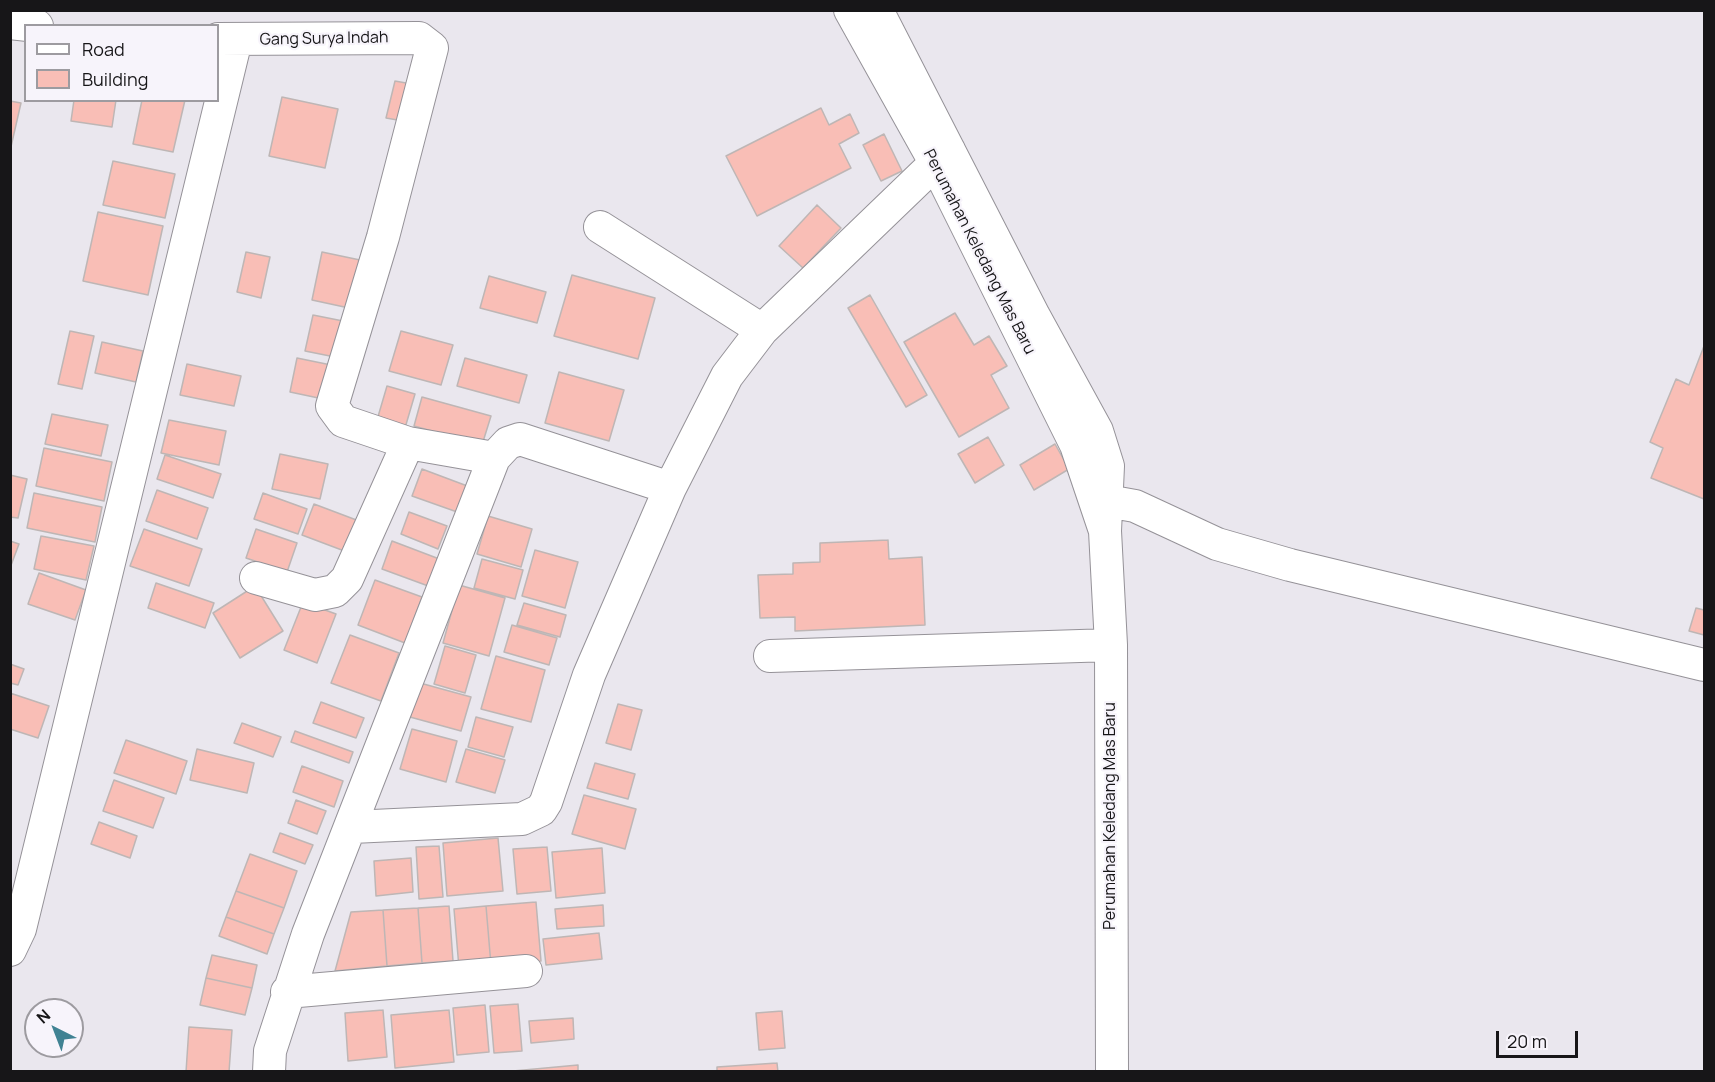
<!DOCTYPE html>
<html>
<head>
<meta charset="utf-8">
<style>
  body { margin:0 }
  #map { position:relative; width:1715px; height:1082px; overflow:hidden; background:#eae7ee; font-family:Manrope,sans-serif }
  canvas { display:block }
  .frame { position:absolute; inset:0; border:12px solid #171618; pointer-events:none }
  .legend { position:absolute; left:24px; top:24px; width:195px; height:78px; box-sizing:border-box; background:#f7f4fb; border:2px solid #9d9ba0; margin:0; padding:8px 10px; list-style:none; font-size:18px; color:#171618 }
  .legend li { display:flex; align-items:center; gap:12px; height:30px }
  .legend b { width:30px; border:2px solid #9d9ba0 }
  .north { position:absolute; left:24px; top:998px; width:60px; height:60px; box-sizing:border-box; background:#f7f4fb; border:2px solid #9d9ba0; border-radius:50%; rotate:318deg; font-size:16px; font-weight:700; line-height:24px; text-align:center; color:#171618 }
  .north::after { content:''; display:block; margin:auto; width:21px; height:27px; background:#408293; clip-path:polygon(50% 0,100% 100%,50% 72%,0 100%) }
  .scale { position:absolute; left:1496px; top:1031px; width:82px; height:27px; box-sizing:border-box; border:3px solid #171618; border-top:0; padding-left:8px; font-size:18px; line-height:21px; white-space:nowrap; color:#171618; -webkit-text-stroke:4px #f7f4fb; paint-order:stroke }
</style>
</head>
<body>
<div id="map">
<canvas width="1715" height="1082"></canvas>
<div class="frame"></div>
<ul class="legend">
<li><b style="height:8px;background:#fff"></b>Road</li>
<li><b style="height:16px;background:#f9beb6"></b>Building</li>
</ul>
<div class="north">N</div>
<div class="scale">20 m</div>
</div>
<script>
const context = document.querySelector('canvas').getContext('2d');
context.lineJoin = 'round';
function fillPath(path, color) { context.fillStyle = color; context.fill(path, 'evenodd'); }
const shape = rows => new Path2D(rows.map(r => 'M' + r).join(''));
function stroke(path, color, width, dash) { context.strokeStyle = color; context.lineWidth = width; context.lineCap = dash ? 'butt' : 'round'; context.setLineDash(dash || []); context.stroke(path); }
function label(font, color, halo, rows, align = 'center') {
  context.font = font + ' Manrope,sans-serif'; context.lineWidth = 4.5; context.setLineDash([]); context.textBaseline = 'middle'; context.strokeStyle = halo; context.fillStyle = color; for (const [text, x, y, turn = 0] of rows) {
    context.save(); context.translate(x, y); context.rotate((+turn || 0) * Math.PI / 180); context.textAlign = isNaN(turn) ? turn : align; if (halo) context.strokeText(text, 0, 0); context.fillText(text, 0, 0); context.restore();
  }
}
const building = shape([
  [395,81,417,85,409,122,386,118,395,81],
  [282,97,338,109,325,168,269,156,282,97],
  [74,100,116,100,112,127,71,121,74,100],
  [142,100,185,100,173,152,133,144,142,100],
  [10,101,21,103,10,151,10,101],
  [821,108,829,125,850,114,859,133,839,144,851,168,757,216,726,156,821,108],
  [884,134,902,171,881,181,863,145,884,134],
  [113,161,175,174,165,218,103,205,113,161],
  [817,205,841,228,803,268,779,246,817,205],
  [98,212,163,226,148,295,83,281,98,212],
  [246,252,270,257,261,298,237,292,246,252],
  [322,252,360,260,349,308,312,300,322,252],
  [572,275,655,298,638,359,554,336,572,275],
  [489,276,546,292,537,323,480,308,489,276],
  [870,295,927,395,906,407,848,308,870,295],
  [955,313,974,345,989,336,1007,366,991,375,1009,408,959,437,904,342,955,313],
  [313,315,348,322,340,358,305,351,313,315],
  [70,331,94,336,82,389,58,384,70,331],
  [401,331,453,345,441,385,389,371,401,331],
  [102,342,143,351,136,382,95,373,102,342],
  [1704,346,1704,499,1651,478,1663,448,1650,442,1676,379,1689,385,1704,346],
  [297,358,336,366,328,400,290,392,297,358],
  [465,358,527,375,519,403,457,386,465,358],
  [187,364,241,376,234,406,180,395,187,364],
  [559,372,624,390,609,441,545,423,559,372],
  [387,386,415,394,405,428,377,420,387,386],
  [422,397,491,416,482,445,414,426,422,397],
  [52,414,108,425,101,456,45,444,52,414],
  [169,420,226,431,219,465,161,453,169,420],
  [988,437,1004,465,975,483,958,454,988,437],
  [1055,444,1069,469,1034,490,1020,465,1055,444],
  [44,448,112,462,104,501,36,486,44,448],
  [280,454,328,464,320,499,272,489,280,454],
  [165,455,221,474,213,498,157,479,165,455],
  [422,469,470,487,460,513,412,496,422,469],
  [10,475,27,479,18,518,10,517,10,475],
  [157,490,208,508,197,539,146,521,157,490],
  [34,493,102,507,95,542,27,528,34,493],
  [263,493,307,509,298,534,254,519,263,493],
  [314,504,367,524,355,555,302,535,314,504],
  [409,512,447,526,438,549,401,534,409,512],
  [488,516,532,529,521,567,477,554,488,516],
  [144,529,202,549,189,586,130,566,144,529],
  [256,529,297,543,287,572,246,558,256,529],
  [41,536,94,546,86,580,34,569,41,536],
  [888,540,889,559,922,557,925,625,795,631,795,617,760,618,758,575,793,574,793,563,820,562,820,543,888,540],
  [10,541,19,544,10,568,10,541],
  [392,541,442,560,431,587,382,569,392,541],
  [535,550,578,562,565,608,522,596,535,550],
  [482,559,523,570,515,599,474,588,482,559],
  [39,573,86,590,75,620,28,604,39,573],
  [375,580,422,597,405,643,358,625,375,580],
  [156,583,214,603,205,628,148,608,156,583],
  [459,585,505,598,489,656,443,643,459,585],
  [255,586,283,631,240,658,213,613,255,586],
  [303,602,336,614,317,663,284,650,303,602],
  [524,603,566,615,560,637,517,625,524,603],
  [1696,608,1704,610,1704,635,1689,631,1696,608],
  [512,625,557,638,549,665,504,652,512,625],
  [350,635,399,653,381,701,331,683,350,635],
  [445,646,476,655,465,693,434,684,445,646],
  [496,656,545,670,531,722,481,709,496,656],
  [10,664,24,669,18,685,10,683,10,664],
  [420,683,471,697,461,731,410,717,420,683],
  [10,693,49,706,38,738,10,729,10,693],
  [321,702,364,718,356,738,313,723,321,702],
  [618,704,642,710,631,750,606,743,618,704],
  [476,717,513,727,504,757,468,747,476,717],
  [242,723,281,737,273,757,234,743,242,723],
  [412,729,457,741,446,782,400,769,412,729],
  [295,731,353,752,349,763,291,742,295,731],
  [126,740,187,761,176,794,114,773,126,740],
  [197,749,254,763,247,793,190,780,197,749],
  [466,749,505,760,495,793,456,782,466,749],
  [595,763,635,774,628,799,587,788,595,763],
  [302,766,343,781,334,807,293,792,302,766],
  [114,780,164,798,153,828,103,811,114,780],
  [584,795,636,809,625,849,572,834,584,795],
  [296,800,326,811,317,834,288,823,296,800],
  [99,822,137,836,130,858,91,844,99,822],
  [280,833,313,845,305,864,273,852,280,833],
  [498,838,503,891,447,896,443,843,498,838],
  [439,846,443,897,419,899,416,847,439,846],
  [547,847,551,891,517,894,513,849,547,847],
  [602,848,605,893,556,898,552,852,602,848],
  [250,854,297,871,284,908,236,891,250,854],
  [411,858,413,892,376,896,374,861,411,858],
  [236,891,284,908,274,934,226,917,236,891],
  [536,902,541,961,491,965,486,906,536,902],
  [603,905,604,926,557,929,555,909,603,905],
  [449,906,453,961,422,963,418,908,449,906],
  [486,906,491,965,459,968,454,909,486,906],
  [418,908,422,963,387,966,383,910,418,908],
  [383,910,387,966,335,971,351,912,383,910],
  [226,917,274,934,267,954,219,936,226,917],
  [599,933,602,959,546,965,543,939,599,933],
  [212,955,257,965,252,988,206,978,212,955],
  [206,978,252,988,245,1015,200,1005,206,978],
  [518,1004,522,1051,494,1053,490,1006,518,1004],
  [485,1005,489,1052,457,1055,453,1008,485,1005],
  [383,1010,387,1057,348,1061,345,1013,383,1010],
  [449,1010,454,1062,395,1068,391,1015,449,1010],
  [782,1011,785,1048,759,1050,756,1013,782,1011],
  [573,1018,574,1039,531,1043,529,1021,573,1018],
  [189,1027,232,1030,229,1072,186,1072,189,1027],
  [777,1063,778,1072,717,1072,717,1067,777,1063],
  [578,1065,578,1072,513,1072,513,1071,578,1065]
]);
fillPath(building, '#f9beb6');
stroke(building, '#beb6b5', 1.5);
const minor = shape([
  [850,10,936,164,1076,445,1105,531,1108,466,1097,431,1034,316,877,10],
  [10,23,37,26],
  [218,39,419,38,432,48,383,237,332,406,343,421,408,443],
  [600,227,762,330],
  [494,458,508,443,520,439,670,488],
  [1096,499,1135,506,1217,544,1290,565,1704,665],
  [1105,531,1111,645,1112,1072],
  [256,578,315,595,335,591,347,579,408,443,494,458,308,934,270,1051,269,1072],
  [770,656,1111,645],
  [352,827,522,819,541,810,546,802,589,675,670,488,727,376,762,330,949,150],
  [10,950,20,929,236,40],
  [287,992,526,971]
]);
stroke(minor, '#959298', 34);
stroke(minor, '#fff', 32);
label('16px', '#171618', '#f7f4fb', [
  ["Gang Surya Indah",324,39,-1],
  ["Perumahan Keledang Mas Baru",979,252,63],
  ["Perumahan Keledang Mas Baru",1111,816,-90]
]);
</script>
</body>
</html>
